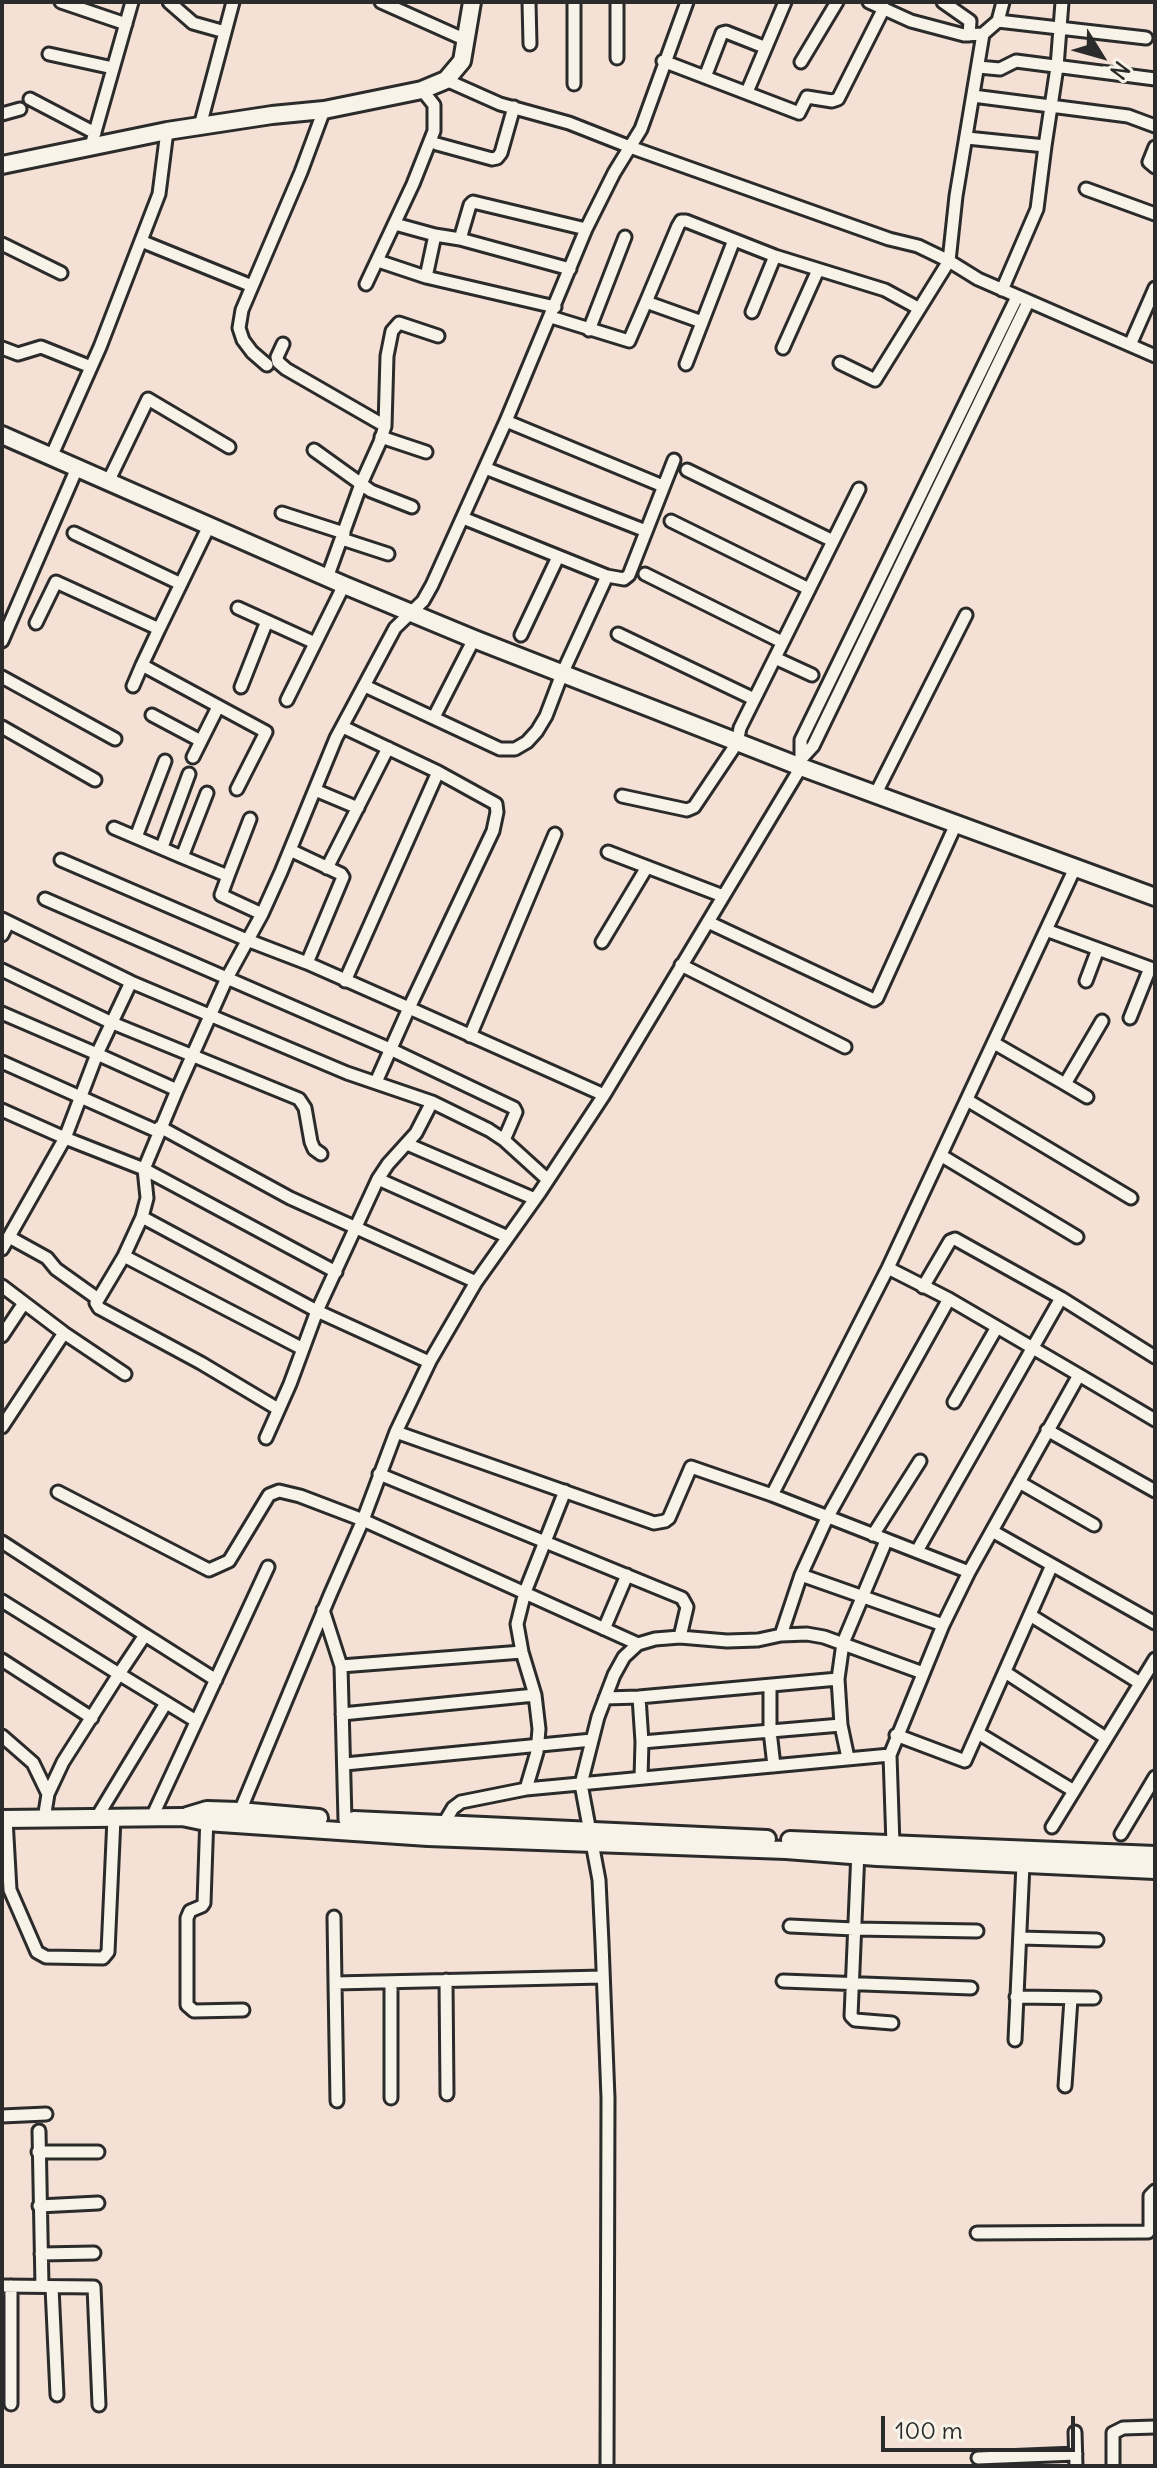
<!DOCTYPE html>
<html>
<head>
<meta charset="utf-8">
<style>
  body { margin:0 }
  #map { position:relative; width:1157px; height:2468px; overflow:hidden; background:#f4e0d4; font-family:Delius,sans-serif }
  canvas { display:block }
  .frame { position:absolute; inset:0; border:4px solid #2b2b2b; pointer-events:none }
  .north { position:absolute; left:1061px; top:16px; width:80px; height:80px; -webkit-text-stroke:6px #f7f3e8; paint-order:stroke; rotate:127deg; font-size:22px; font-weight:700; line-height:32px; text-align:center; color:#2b2b2b }
  .north::after { content:''; display:block; margin:auto; width:28px; height:36px; background:#2b2b2b; clip-path:polygon(50% 0,100% 100%,50% 72%,0 100%) }
  .scale { position:absolute; left:881px; top:2416px; width:194px; height:36px; box-sizing:border-box; border:4px solid #2b2b2b; border-top:0; padding-left:10px; font-size:24px; line-height:28px; white-space:nowrap; color:#2b2b2b; -webkit-text-stroke:6px #f7f3e8; paint-order:stroke }
</style>
</head>
<body>
<div id="map">
<canvas width="1157" height="2468"></canvas>
<div class="frame"></div>
<div class="north">N</div>
<div class="scale">100 m</div>
</div>
<script>
const context = document.querySelector('canvas').getContext('2d');
context.lineJoin = 'round';
const shape = rows => new Path2D(rows.map(r => 'M' + r).join(''));
function stroke(path, color, width, dash) { context.strokeStyle = color; context.lineWidth = width; context.lineCap = dash ? 'butt' : 'round'; context.setLineDash(dash || []); context.stroke(path); }
const street = shape([
  [61,2,126,24],
  [169,2,193,23,225,32],
  [381,2,466,40],
  [529,2,530,44],
  [574,2,574,84],
  [617,2,617,58],
  [943,2,970,21,969,35],
  [998,21,1003,2],
  [983,34,998,21,1146,38],
  [49,54,113,68],
  [663,61,799,113,807,97,832,101,838,99,884,8],
  [801,62,837,2],
  [978,67,1000,69,1016,61,1155,79],
  [705,77,722,33,726,32,764,47],
  [446,80,500,104,569,123,630,147,889,239,918,246,949,261,978,279,1155,356],
  [747,92,785,2],
  [973,96,1128,116,1155,126],
  [30,99,95,133],
  [2,114,20,109],
  [200,126,233,2],
  [967,138,1045,146,1057,67,1062,2],
  [437,144,492,159,497,158,501,153,514,107],
  [91,146,132,2],
  [1155,147,1149,162,1155,167],
  [1086,189,1155,214],
  [395,224,435,235],
  [460,239,570,269],
  [141,241,252,286],
  [2,244,61,273],
  [378,261,426,277,555,307],
  [426,277,435,235,460,239,470,205,473,202,586,229],
  [366,284,413,184,434,131,434,105,422,90],
  [1002,290,1037,209,1045,146],
  [646,302,678,226,681,221,686,221,775,256,885,290,918,308],
  [752,312,775,256],
  [551,317,629,341,646,302,702,322],
  [589,330,625,237],
  [283,344,277,357,278,362,286,369,385,426],
  [1130,345,1155,288],
  [2,348,18,354,41,347,91,367],
  [783,348,818,270],
  [840,363,875,380,949,261,956,196,983,34,964,35,911,21,869,2],
  [686,364,734,240],
  [267,365,252,352,243,340,239,328,242,310,301,172,324,110],
  [506,421,663,486],
  [381,437,426,452],
  [314,450,371,491,412,507],
  [51,457,100,347,159,194,167,131],
  [485,468,646,531],
  [687,470,833,541],
  [108,482,148,399,229,447],
  [282,513,344,533],
  [463,518,607,576,624,579,629,575,674,460],
  [671,521,809,589],
  [74,533,181,584],
  [342,539,388,554],
  [645,574,782,642],
  [327,578,361,484,380,442,385,426,387,356,392,331,399,323,438,336],
  [238,608,315,643],
  [36,623,56,582,159,629,209,526],
  [159,629,142,665,266,732,237,789],
  [618,634,754,699],
  [521,635,558,557],
  [2,641,77,468],
  [775,658,812,675],
  [2,677,115,739],
  [133,686,142,665],
  [365,686,500,749,515,749,527,742,537,731,546,716,562,674,607,576],
  [241,687,267,621],
  [287,700,344,585],
  [152,715,201,741,218,707],
  [434,717,474,639],
  [2,727,95,780],
  [343,727,438,772,345,981],
  [193,757,201,741],
  [802,758,813,746,1028,302],
  [315,790,358,808],
  [875,795,966,615],
  [622,796,687,810,694,807,737,743,740,728,859,489],
  [114,828,182,857,207,793],
  [136,837,165,761],
  [162,847,189,774],
  [290,850,341,874,343,877,307,963],
  [608,852,723,896],
  [182,857,228,876,250,819],
  [61,860,247,940,307,963,409,1008,493,831,497,812,496,804,438,772],
  [327,868,388,748],
  [228,876,221,895,262,914],
  [45,899,390,1049,514,1108,516,1112,504,1140],
  [2,919,131,982,347,1073,432,1102,489,1130,504,1140,548,1180],
  [708,922,874,1000,877,998,956,824],
  [1046,930,1150,968,1130,1018],
  [2,935,8,923],
  [602,942,647,867],
  [681,965,845,1047],
  [2,970,110,1022,299,1099,305,1108,311,1142,314,1149,321,1154],
  [1086,981,1098,949],
  [131,982,97,1054,177,1090],
  [2,1013,97,1054,65,1138,2,1249],
  [470,1036,555,834],
  [994,1043,1065,1084,1102,1021],
  [2,1062,159,1132],
  [376,1082,409,1008,604,1095],
  [1065,1084,1087,1097],
  [967,1100,1131,1198],
  [2,1110,65,1138,144,1169,336,1272],
  [160,1127,290,1198,476,1282],
  [407,1144,535,1199],
  [942,1156,1077,1237],
  [378,1179,508,1237],
  [142,1217,317,1311,429,1362],
  [9,1237,47,1258,56,1269,98,1299],
  [124,1256,303,1349],
  [888,1268,949,1299,1079,1375],
  [2,1286,64,1333,125,1374],
  [923,1287,950,1241,955,1239,1061,1298,1155,1357],
  [2,1336,24,1303],
  [954,1402,997,1327],
  [278,1409,201,1363,99,1308,96,1303,124,1256,142,1217,147,1198,144,1169,177,1090,227,978,262,914,281,872,336,738,395,628,423,601,432,585,506,421,586,229,614,173,641,129,687,2],
  [2,1427,64,1333],
  [1047,1430,1155,1491],
  [396,1432,654,1523,665,1521,669,1518,691,1467,772,1495],
  [266,1438,290,1384,317,1311,378,1179,388,1164,416,1133,432,1102],
  [379,1474,682,1598,687,1607,680,1637],
  [1019,1482,1094,1525],
  [58,1492,209,1570,229,1561,269,1495,279,1491,300,1496,363,1520,638,1644],
  [992,1531,1155,1623],
  [873,1535,920,1461],
  [2,1542,145,1635,119,1674,196,1721],
  [917,1551,1061,1298],
  [969,1572,1079,1375,1155,1420],
  [801,1575,943,1625],
  [2,1601,119,1674,63,1762,48,1794],
  [323,1610,341,1666],
  [1030,1615,1140,1683],
  [604,1629,627,1575],
  [145,1635,216,1680],
  [2,1660,92,1718],
  [1005,1672,1106,1738],
  [923,1673,824,1637,807,1634,781,1635,801,1575,827,1518,949,1299],
  [838,1679,843,1643,886,1541],
  [770,1686,770,1731,774,1766],
  [605,1698,639,1697],
  [342,1714,535,1695],
  [978,1733,1074,1791],
  [896,1735,965,1761,1052,1565],
  [2,1736,33,1763,48,1794,44,1819],
  [642,1742,841,1725],
  [345,1764,592,1740],
  [641,1778,642,1742,639,1697,838,1679,841,1725,848,1758],
  [526,1789,537,1752,539,1729,535,1695,522,1652,517,1624,525,1592,565,1491],
  [207,1815,204,1903,202,1906,190,1911,187,1918,187,2005,194,2011,243,2010],
  [238,1816,330,1595,363,1520,396,1432,430,1361,476,1282,540,1192,604,1095,801,767,801,740,1017,297],
  [97,1817,166,1703],
  [152,1817,268,1567],
  [6,1819,10,1890,37,1952,46,1957,103,1958,108,1952,114,1818],
  [345,1820,341,1666,522,1652],
  [444,1823,453,1808,461,1802,526,1789,890,1755],
  [1052,1827,1155,1659],
  [1121,1834,1155,1777],
  [893,1845,890,1755,943,1625,969,1572,772,1495,888,1268,1075,868],
  [858,1851,851,2016,855,2020,892,2023],
  [334,1917,335,1983],
  [790,1926,854,1929,977,1931],
  [1020,1938,1097,1940],
  [446,1980,447,2094],
  [783,1981,971,1988],
  [391,1982,391,2098],
  [1016,1997,1094,1998],
  [1015,2040,1023,1864],
  [1065,2086,1071,1999],
  [337,2101,335,1983,603,1977],
  [2,2116,46,2114],
  [39,2131,42,2286],
  [38,2152,98,2152],
  [39,2206,98,2203],
  [977,2233,1148,2232,1150,2228,1150,2196,1155,2191],
  [41,2254,94,2253],
  [2,2286,94,2287,99,2405],
  [11,2286,11,2404],
  [52,2287,57,2395],
  [1075,2432,1076,2466],
  [978,2458,1076,2454],
  [607,2466,608,2098,602,1943,599,1880,581,1784,598,1717,614,1675,624,1657,638,1644,655,1639,680,1637,727,1641,758,1640,781,1635],
  [1113,2466,1113,2433,1123,2428,1155,2427]
]);
const secondary = shape([
  [2,165,167,131,272,115,324,110,422,90,446,80,462,61,472,2],
  [2,435,344,585,474,639,801,767,1155,897],
  [187,1816,207,1810,239,1811,319,1818],
  [2,1819,182,1817,206,1822,428,1837,786,1850,877,1857,1155,1870],
  [354,1820,767,1839],
  [790,1840,1155,1855]
]);
stroke(street, '#2b2b2b', 17);
stroke(secondary, '#2b2b2b', 22);
stroke(street, '#f7f3e8', 11);
stroke(secondary, '#f7f3e8', 16);
</script>
</body>
</html>
